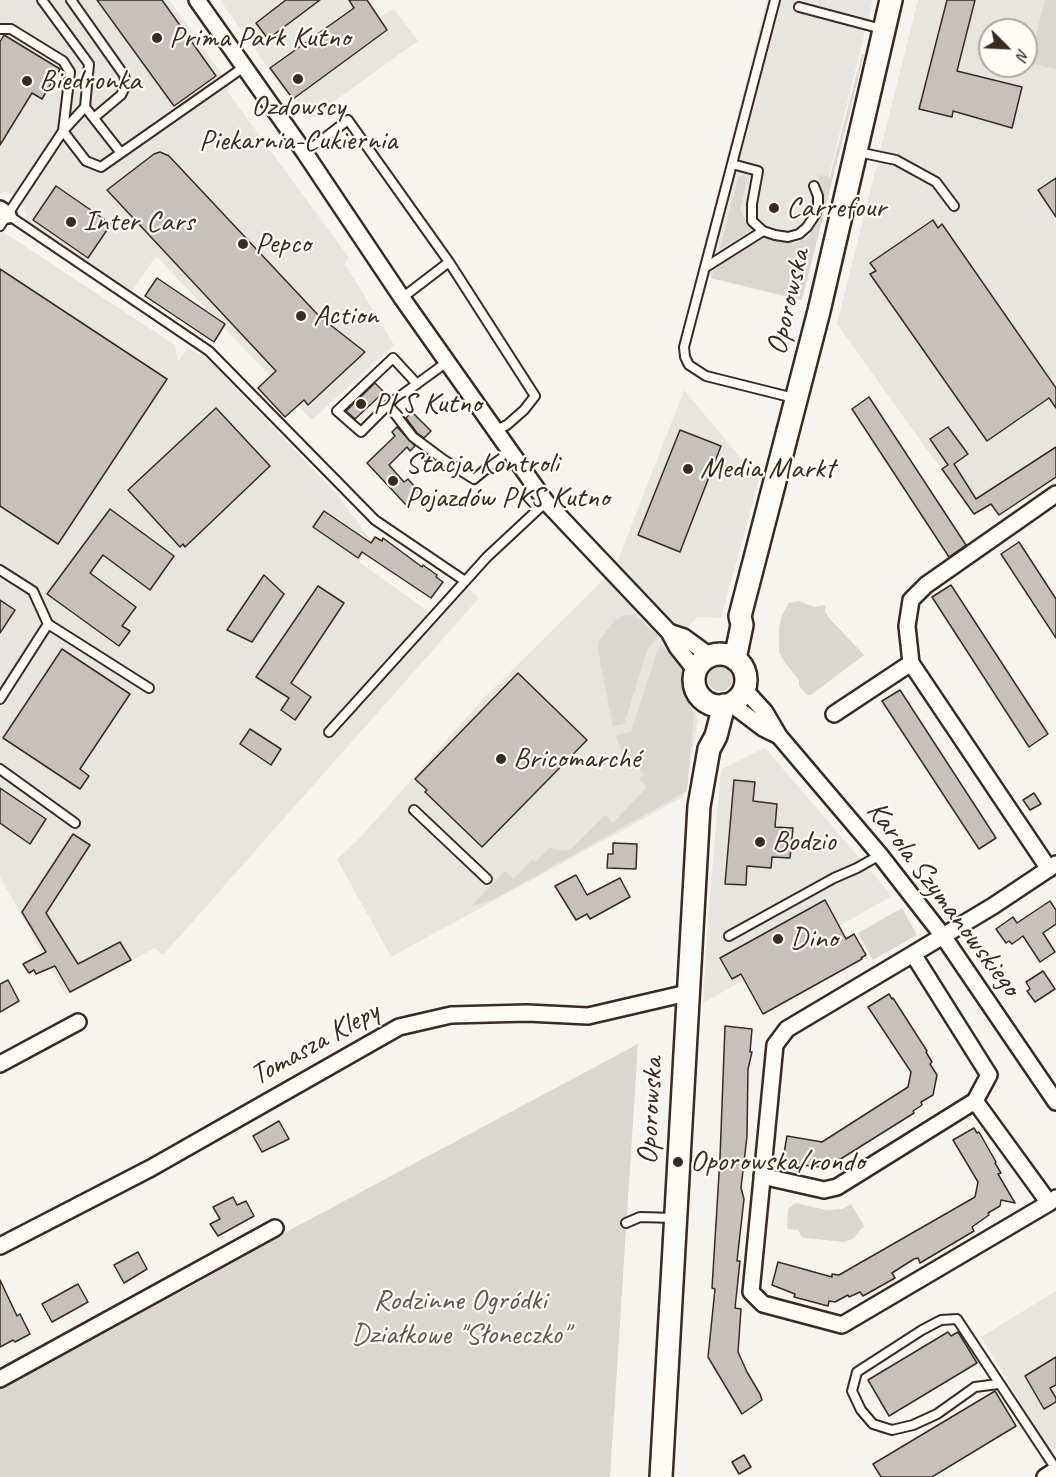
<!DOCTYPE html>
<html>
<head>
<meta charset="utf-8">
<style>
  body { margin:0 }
  #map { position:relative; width:1056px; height:1477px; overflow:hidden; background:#f5f4ee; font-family:Caveat,sans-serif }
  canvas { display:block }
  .north { position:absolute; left:978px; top:18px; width:60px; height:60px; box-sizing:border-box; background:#fdfcf7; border:2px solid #afa8a0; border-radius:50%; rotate:114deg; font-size:16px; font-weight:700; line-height:24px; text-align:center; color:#3b2a1e }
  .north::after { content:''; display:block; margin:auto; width:21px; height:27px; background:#3b2a1e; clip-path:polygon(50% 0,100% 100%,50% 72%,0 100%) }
</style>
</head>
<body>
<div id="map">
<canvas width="1056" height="1477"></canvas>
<div class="north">N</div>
</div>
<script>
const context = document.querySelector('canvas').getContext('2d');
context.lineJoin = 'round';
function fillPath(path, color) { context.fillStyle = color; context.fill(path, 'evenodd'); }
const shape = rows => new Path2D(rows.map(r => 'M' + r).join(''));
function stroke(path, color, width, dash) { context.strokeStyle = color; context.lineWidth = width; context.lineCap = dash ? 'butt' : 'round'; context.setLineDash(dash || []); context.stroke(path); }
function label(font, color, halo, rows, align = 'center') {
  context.font = font + ' Caveat,sans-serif'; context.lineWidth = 4.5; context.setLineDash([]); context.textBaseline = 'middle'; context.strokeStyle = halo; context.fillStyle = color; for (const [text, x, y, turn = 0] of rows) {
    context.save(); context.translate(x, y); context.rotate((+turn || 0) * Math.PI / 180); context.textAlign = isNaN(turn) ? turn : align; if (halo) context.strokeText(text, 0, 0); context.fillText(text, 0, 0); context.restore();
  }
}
fillPath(shape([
  [0,0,169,0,231,87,227,91,349,258,345,264,394,345,312,420,156,256,131,292,27,223,24,205,7,192,0,194],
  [220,0,368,0,380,17,394,9,418,41,318,113,320,116,308,118,294,99,291,101],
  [767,0,873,0,798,300,697,274],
  [918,0,1056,0,1056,460,974,515,837,324],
  [990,30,1026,30,1026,66,990,66],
  [0,230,175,345,178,362,188,348,208,359,336,493,371,540,359,562,429,612,459,579,479,598,163,955,155,948,66,996,0,877],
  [684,390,759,480,721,618,698,617,669,645,686,668,698,721,683,797,391,957,337,859,359,839,483,699,615,568],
  [765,748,892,896,703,1003,708,919,721,769],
  [1056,1291,1056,1448,1050,1452,981,1337]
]), '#e7e5df');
fillPath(shape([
  [1045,0,1056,0,1056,69,1029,63],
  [862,54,864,55,802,300,711,278,714,271,724,263,763,238,794,244,807,238,816,225,823,193,819,179,820,175,830,177],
  [743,175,747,179,740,210,747,222,753,225,753,229,720,249,738,178],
  [799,601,814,607,826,605,825,611,829,618,864,655,811,695,807,695,799,686,799,680,785,663,779,652,779,628,782,615,789,603],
  [626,615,634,615,659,636,648,648,624,724,613,726,598,650,599,641,615,620],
  [662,645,681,669,684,694,694,714,687,791,494,899,470,907,505,871,513,879,533,859,536,862,550,847,559,851,570,850,605,815,613,823,647,787,640,779,644,774,621,750,615,735,631,732,657,652],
  '708 679a12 12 0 1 1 24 0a12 12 0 1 1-24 0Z',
  [902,908,917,935,873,960,858,933],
  [638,1044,610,1477,0,1477,0,1389,199,1282,288,1231],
  [795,1203,827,1210,842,1209,851,1204,864,1226,854,1238,844,1242,806,1238,802,1237,798,1230,787,1229,788,1209]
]), '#dad6d0');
const building = shape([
  [97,0,162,0,216,76,174,106,97,0],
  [286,0,320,0,268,39,256,23,286,0],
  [349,0,367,0,387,30,293,99,270,68,354,8,349,0],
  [947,0,975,0,957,71,1022,87,1012,128,953,111,952,117,919,109,947,0],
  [4,35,60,69,42,99,32,93,0,145,0,42,4,35],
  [160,152,169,156,319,316,365,352,308,405,304,400,285,417,258,388,276,371,107,190,154,154,160,152],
  [1056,178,1056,217,1038,190,1056,178],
  [56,186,111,224,88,258,33,220,56,186],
  [933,220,938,228,942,224,1056,388,1056,408,1049,398,987,441,870,274,876,271,870,263,933,220],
  [0,269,167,379,58,544,0,506,0,269],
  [157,278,225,324,214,342,145,296,157,278],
  [375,383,384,392,355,419,346,411,375,383],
  [869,397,966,545,949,557,852,409,869,397],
  [216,408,270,466,185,547,183,544,180,547,128,490,216,408],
  [412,412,431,431,424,438,417,433,406,418,412,412],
  [397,427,415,446,410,451,407,447,389,465,404,482,408,479,421,494,408,507,367,463,395,436,392,432,397,427],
  [948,427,968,454,954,464,976,499,1056,447,1056,477,999,515,991,504,974,514,942,469,948,465,930,439,948,427],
  [680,430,721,446,680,552,638,535,680,430],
  [110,509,174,556,150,590,103,555,90,573,136,607,122,626,130,631,119,646,47,594,110,509],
  [324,511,371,543,375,537,382,541,383,538,422,567,423,565,437,575,436,577,443,582,431,598,362,552,358,558,313,527,324,511],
  [1019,542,1056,599,1056,638,1001,554,1019,542],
  [264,575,284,594,252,642,227,630,264,575],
  [951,585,1048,734,1029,747,932,597,951,585],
  [318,586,344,603,291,683,311,697,295,720,281,710,289,698,256,677,318,586],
  [0,600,15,610,0,633,0,600],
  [62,649,130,694,80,769,89,776,80,789,3,738,62,649],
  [518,673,587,740,482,847,425,792,427,790,415,779,518,673],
  [900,690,996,838,979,849,882,701,900,690],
  [250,729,281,749,271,765,240,744,250,729],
  [734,780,755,782,753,801,777,804,775,827,793,828,790,858,772,857,771,868,747,866,746,885,725,884,734,780],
  [0,788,46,819,30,844,0,823,0,788],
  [1034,793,1041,804,1030,810,1023,800,1034,793],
  [73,834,90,845,46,913,78,964,120,942,131,960,70,992,55,966,36,974,34,970,29,973,23,964,46,952,22,912,73,834],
  [613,843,637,844,636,869,607,868,608,854,613,854,613,843],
  [576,875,587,895,620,878,630,897,590,919,587,914,576,920,555,886,576,875],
  [825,900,846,939,854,934,866,955,861,958,862,959,763,1014,741,974,732,979,720,958,825,900],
  [1050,901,1056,910,1056,924,1043,933,1055,952,1040,962,1023,936,1012,944,1009,941,1006,943,996,929,1013,917,1017,923,1050,901],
  [1043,971,1055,989,1035,1002,1027,991,1030,989,1026,982,1043,971],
  [8,980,19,1001,0,1012,0,984,8,980],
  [889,994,892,999,893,998,927,1051,926,1052,932,1062,930,1064,937,1075,933,1095,921,1102,922,1105,913,1111,914,1113,839,1160,833,1162,831,1160,820,1167,802,1165,783,1159,787,1136,822,1142,908,1087,911,1072,868,1007,889,994],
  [725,1026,752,1029,750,1052,752,1052,748,1069,747,1136,741,1188,744,1199,737,1261,740,1261,735,1308,741,1309,738,1352,747,1372,760,1394,762,1400,742,1414,708,1357,715,1289,712,1288,720,1158,725,1026],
  [279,1121,289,1139,262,1152,253,1136,279,1121],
  [974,1128,977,1133,979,1132,996,1162,995,1163,1001,1173,998,1174,1015,1203,1001,1200,1000,1206,988,1213,989,1215,972,1227,974,1231,920,1263,918,1258,914,1259,892,1273,895,1278,863,1296,860,1292,849,1297,848,1295,835,1302,829,1301,828,1306,794,1297,795,1294,772,1285,778,1262,832,1277,832,1274,839,1275,975,1197,978,1182,953,1140,974,1128],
  [233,1197,237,1205,246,1201,254,1216,218,1236,210,1224,220,1219,213,1207,233,1197],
  [138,1252,147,1269,124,1283,114,1265,138,1252],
  [0,1280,17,1316,20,1314,30,1334,15,1342,13,1340,0,1347,0,1280],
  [78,1284,88,1302,52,1322,42,1304,78,1284],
  [948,1332,951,1336,958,1332,977,1363,889,1416,868,1380,948,1332],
  [1056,1357,1056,1385,1050,1388,1056,1398,1056,1402,1044,1409,1025,1376,1056,1357],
  [995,1391,1016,1426,932,1477,881,1477,873,1464,995,1391],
  [744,1455,751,1467,739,1474,732,1462,744,1455]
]);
fillPath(building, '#c7c1bb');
stroke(building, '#3b2a1e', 1.5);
const lane = shape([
  [42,0,89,64,85,107,121,153],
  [71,0,124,75,126,85,121,95,95,117],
  [799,7,882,29],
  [0,29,11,29,63,61,70,72,63,131],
  [64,130,85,107],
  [858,152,896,160,936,182,954,206],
  [305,153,348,120,449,262],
  [732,164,775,0],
  [8,215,209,351,375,520,465,581],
  [0,226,63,131,86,161,101,167,244,67],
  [706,267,763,231],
  [402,298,449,262,535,396,524,410,507,425,496,430],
  [447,362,388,405,413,437,444,460,474,479,508,451],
  [794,398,706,376,689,365,685,357,684,347,732,164,758,171,752,204,752,221,763,231,775,235,788,237,799,234,807,227,815,215,818,206,818,196,814,186],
  [388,405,361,432,337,411,393,358,417,384],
  [0,570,33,591,48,624,0,699],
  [48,624,149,688],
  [329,732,487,557,546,502],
  [0,769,75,823],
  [414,810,487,879],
  [729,936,834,878,857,868,880,855],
  [626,1223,640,1217,674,1218],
  [998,1384,975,1387,937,1414,913,1425,892,1430,873,1424,861,1410,852,1391,857,1372,922,1330,941,1320,957,1319,1056,1469]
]);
const street = shape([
  [197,0,305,153,402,298,546,502,669,632,677,647,696,671],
  [0,209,8,215],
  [669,632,684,637,710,656],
  [744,689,765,712,779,736,880,855,943,936,1056,1102],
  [730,703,763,728,779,736],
  [834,714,911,663],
  [1049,869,911,663,907,626,911,600,926,585,1056,494],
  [913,954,993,906,1056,864],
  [0,1064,78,1022],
  [762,1176,824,1190,837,1187,975,1101],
  [1049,1203,975,1101,989,1075,913,954,787,1029,775,1045,751,1292,763,1304,842,1325,1049,1203,1056,1198],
  [0,1246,151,1168,399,1027,451,1015,527,1013,588,1016,687,993],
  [0,1379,275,1228],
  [1045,1477,1056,1470]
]);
const secondary = shape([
  '694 680a26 26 0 1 1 52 0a26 26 0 1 1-52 0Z',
  [735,659,742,625,740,616,819,311,891,0],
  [661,1477,699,806,709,749,716,736,724,705]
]);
stroke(lane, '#3b2a1e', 12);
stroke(street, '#3b2a1e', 20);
stroke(secondary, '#3b2a1e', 26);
stroke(lane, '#fdfcf7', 8);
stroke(street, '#fdfcf7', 15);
stroke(secondary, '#fdfcf7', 21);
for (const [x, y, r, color] of [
  [157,38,6,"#3b2a1e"],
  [298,79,6,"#3b2a1e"],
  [27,81,6,"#3b2a1e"],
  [774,208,6,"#3b2a1e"],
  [71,222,6,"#3b2a1e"],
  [243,244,6,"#3b2a1e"],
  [301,316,6,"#3b2a1e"],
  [361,404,6,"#3b2a1e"],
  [688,469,6,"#3b2a1e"],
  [393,481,6,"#3b2a1e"],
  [501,759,6,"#3b2a1e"],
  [760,842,6,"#3b2a1e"],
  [778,939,6,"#3b2a1e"],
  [678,1162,6,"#3b2a1e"]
]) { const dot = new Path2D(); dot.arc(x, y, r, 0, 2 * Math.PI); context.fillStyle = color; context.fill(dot); stroke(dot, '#fdfcf7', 2); }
label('30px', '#3b2a1e', '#fdfcf7', [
  ["Prima Park Kutno",169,38],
  ["Biedronka",39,81],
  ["Ozdowscy",298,107,"center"],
  ["Piekarnia-Cukiernia",298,141,"center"],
  ["Carrefour",786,208],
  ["Inter Cars",83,222],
  ["Pepco",255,244],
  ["Action",313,316],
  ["PKS Kutno",373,404],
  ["Stacja Kontroli",405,464],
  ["Pojazdów PKS Kutno",405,498],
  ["Media Markt",700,469],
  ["Bricomarché",513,759],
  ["Bodzio",772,842],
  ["Dino",790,939],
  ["Oporowska/rondo",690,1162]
], 'left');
label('30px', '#3b2a1e', '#fdfcf7', [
  ["Oporowska",789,302,-77],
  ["Karola Szymanowskiego",943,899,53],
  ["Tomasza Klepy",315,1044,-29],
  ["Oporowska",651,1111,-87]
]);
label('30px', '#63554a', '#fdfcf7', [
  ["Rodzinne Ogródki",460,1301],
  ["Działkowe \"Słoneczko\"",460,1335]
]);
</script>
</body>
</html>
